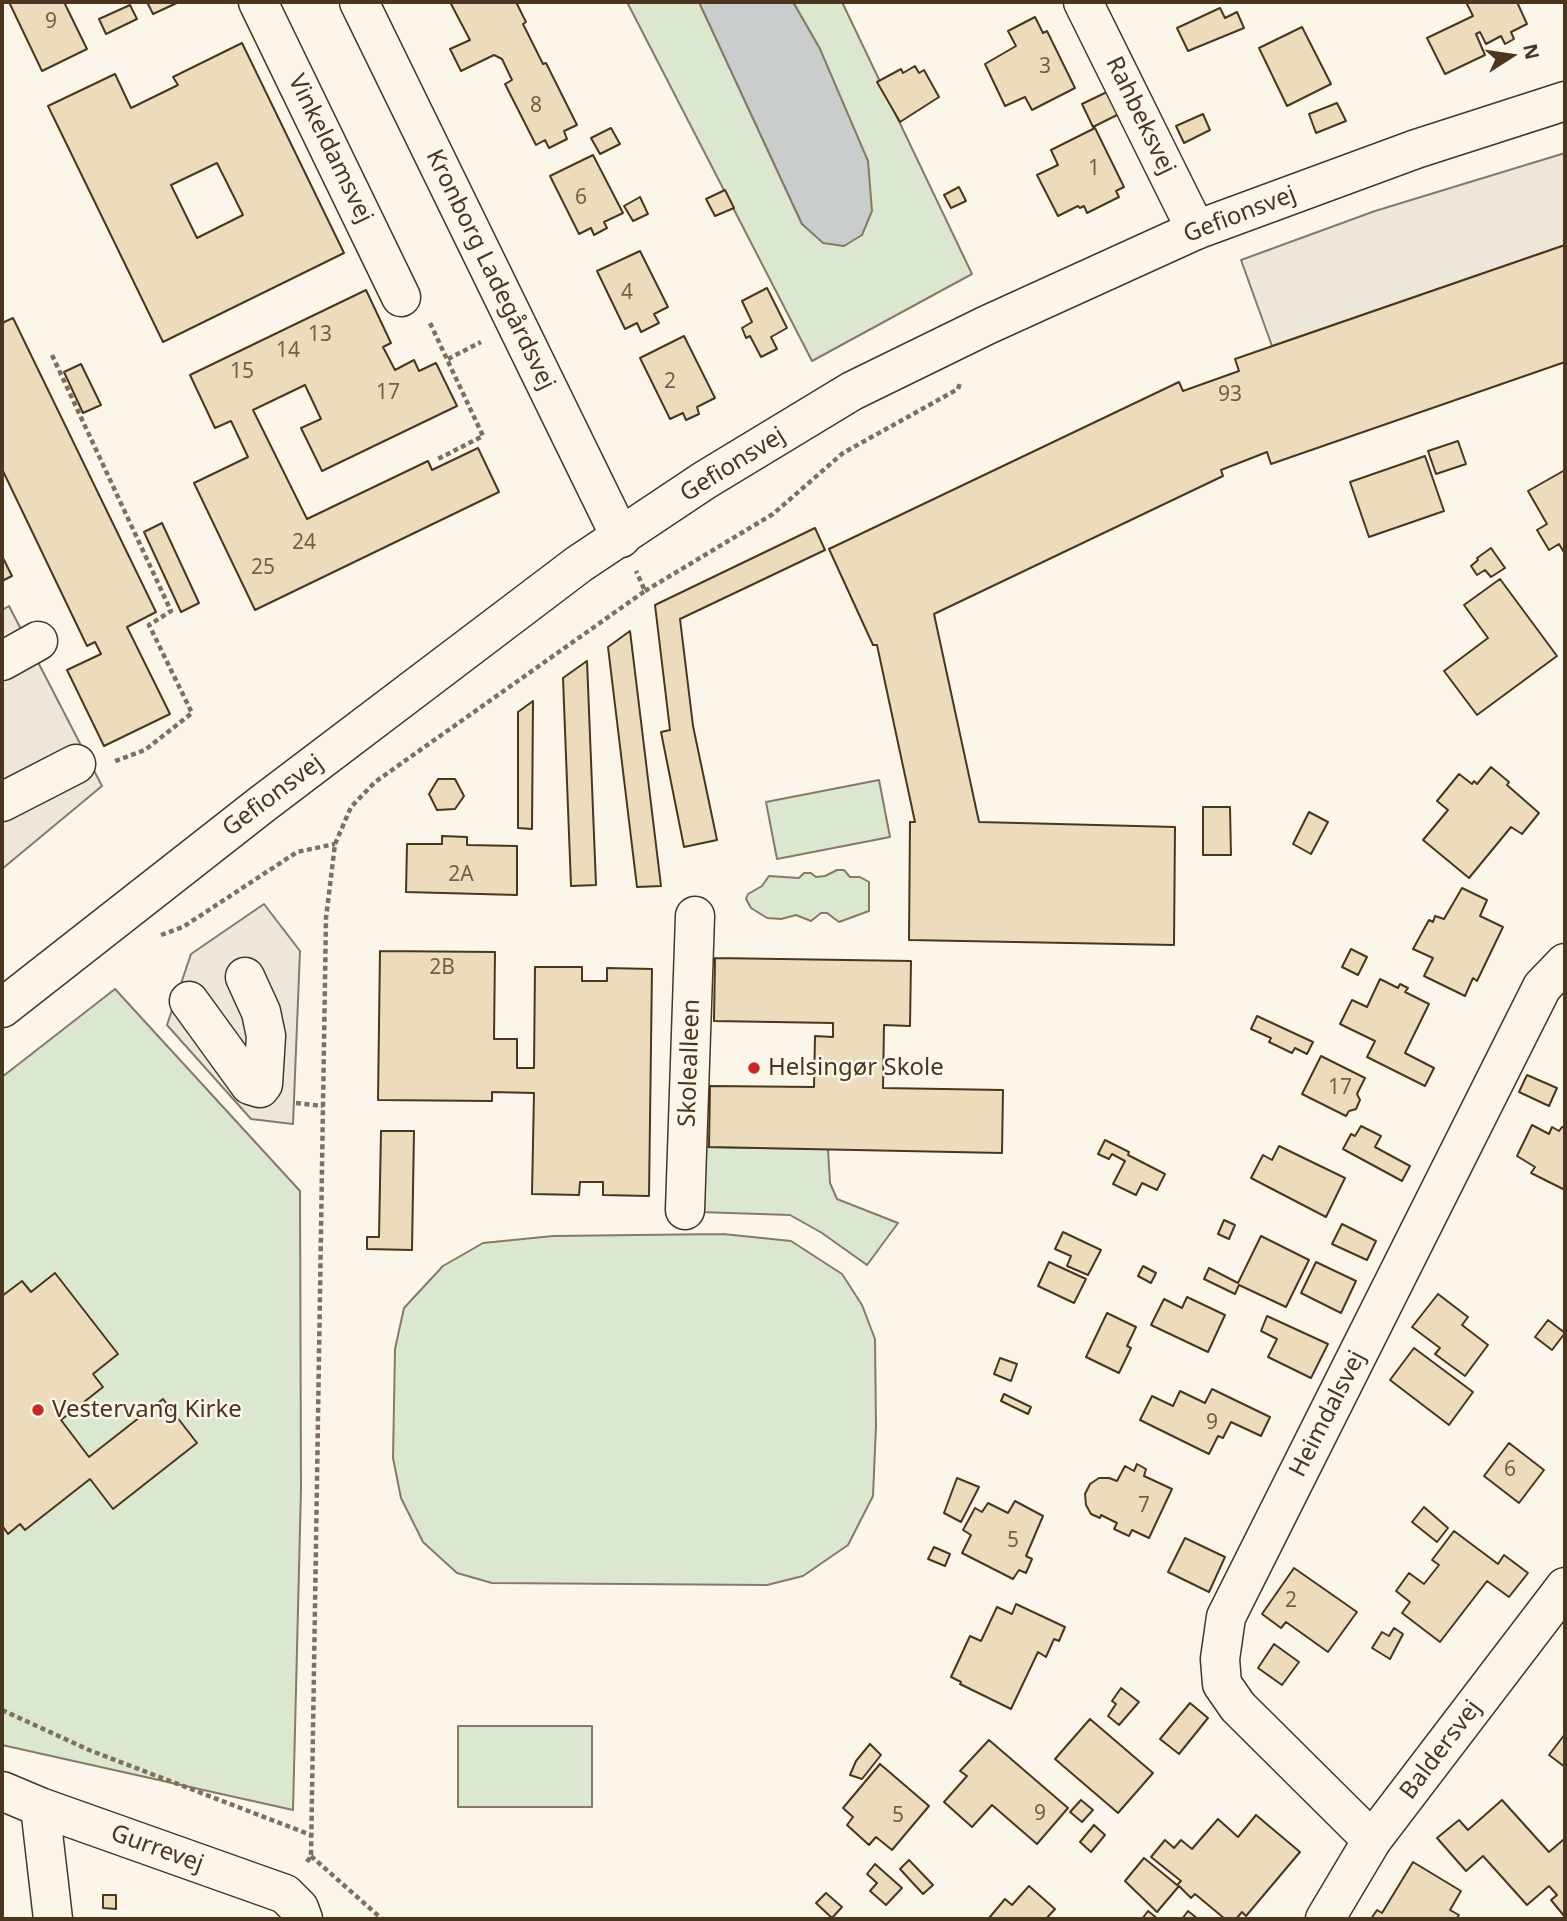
<!DOCTYPE html>
<html>
<head>
<meta charset="utf-8">
<style>
  body { margin:0 }
  #map { position:relative; width:1567px; height:1921px; overflow:hidden; background:#fbf6e9; font-family:"Noto Sans",sans-serif }
  canvas { display:block }
  .frame { position:absolute; inset:0; border:4px solid #4a3520; pointer-events:none }
  .north { position:absolute; left:1476px; top:21px; width:70px; height:70px; -webkit-text-stroke:5px #fbf6e9; paint-order:stroke; rotate:78deg; font-size:19px; font-weight:700; line-height:28px; text-align:center; color:#4a3520 }
  .north::after { content:''; display:block; margin:auto; width:24px; height:32px; background:#4a3520; clip-path:polygon(50% 0,100% 100%,50% 72%,0 100%) }
</style>
</head>
<body>
<div id="map">
<canvas width="1567" height="1921"></canvas>
<div class="frame"></div>
<div class="north">N</div>
</div>
<script>
const context = document.querySelector('canvas').getContext('2d');
context.lineJoin = 'round';
function fillPath(path, color) { context.fillStyle = color; context.fill(path, 'evenodd'); }
const shape = rows => new Path2D(rows.map(r => 'M' + r).join(''));
function stroke(path, color, width, dash) { context.strokeStyle = color; context.lineWidth = width; context.lineCap = dash ? 'butt' : 'round'; context.setLineDash(dash || []); context.stroke(path); }
function label(font, color, halo, rows, align = 'center') {
  context.font = font + ' "Noto Sans",sans-serif'; context.lineWidth = 5; context.setLineDash([]); context.textBaseline = 'middle'; context.strokeStyle = halo; context.fillStyle = color; for (const [text, x, y, turn = 0] of rows) {
    context.save(); context.translate(x, y); context.rotate((+turn || 0) * Math.PI / 180); context.textAlign = isNaN(turn) ? turn : align; if (halo) context.strokeText(text, 0, 0); context.fillText(text, 0, 0); context.restore();
  }
}
const green = shape([
  [627,2,699,2,802,224,820,49,793,2,842,2,972,274,812,361,627,2],
  [879,780,890,837,777,859,766,802,879,780],
  [837,870,844,870,850,877,860,877,869,882,869,911,839,922,827,913,821,913,811,921,796,915,781,919,767,918,751,908,746,899,748,894,762,886,769,876,799,878,804,873,811,873,816,877,825,876,837,870],
  [115,989,300,1191,301,1489,293,1810,2,1745,2,1077,115,989],
  [703,1147,828,1149,830,1183,837,1199,898,1223,867,1265,822,1233,790,1215,700,1212,703,1147],
  [723,1234,791,1241,842,1274,862,1305,875,1339,876,1426,873,1496,848,1545,803,1576,767,1585,492,1583,457,1573,423,1542,401,1498,393,1458,395,1349,404,1308,443,1266,483,1243,553,1236,723,1234],
  [458,1726,592,1726,592,1807,458,1807,458,1726]
]);
fillPath(green, '#dce7d0');
stroke(green, '#887966', 2);
const parking = shape([
  [1565,153,1565,245,1272,346,1241,260,1375,211,1565,153],
  [9,606,102,786,2,869,2,610,9,606],
  [264,904,300,951,293,1124,251,1119,167,1025,191,954,264,904]
]);
fillPath(parking, '#ede7d9');
stroke(parking, '#887966', 2);
const water = shape([
  [699,2,793,2,820,49,868,161,872,211,862,235,844,246,823,243,802,224,699,2]
]);
fillPath(water, '#c9cecd');
stroke(water, '#887966', 2);
const building = shape([
  [9,2,64,2,87,49,42,71,9,2],
  [147,2,179,2,153,14,147,2],
  [450,2,516,2,526,22,523,24,543,64,546,63,577,125,564,131,567,139,549,148,545,140,536,145,505,84,512,80,502,59,494,55,461,71,450,49,470,40,450,2],
  [1466,2,1517,2,1527,24,1511,32,1514,39,1505,44,1501,36,1486,44,1480,32,1476,34,1485,55,1445,74,1427,38,1473,16,1466,2],
  [130,5,137,19,106,34,99,19,130,5],
  [1220,8,1225,18,1237,12,1244,28,1188,51,1177,28,1220,8],
  [1035,17,1043,33,1047,31,1075,88,1032,110,1025,97,1005,106,985,64,1016,46,1008,31,1035,17],
  [1302,27,1331,84,1287,106,1259,48,1302,27],
  [242,43,344,253,163,342,48,106,115,74,131,108,178,85,173,77,242,43],
  [217,163,243,215,197,238,171,185,217,163],
  [915,66,919,73,924,70,939,97,900,122,877,82,901,69,903,73,915,66],
  [1111,90,1121,113,1093,127,1082,104,1111,90],
  [1337,103,1346,121,1316,133,1309,114,1337,103],
  [1203,114,1210,130,1184,143,1176,126,1203,114],
  [611,128,620,144,600,154,591,138,611,128],
  [1095,128,1124,187,1116,191,1119,197,1087,213,1084,206,1080,208,1078,206,1058,216,1037,175,1058,165,1051,150,1095,128],
  [593,155,623,213,604,222,607,228,594,235,591,228,579,234,550,176,593,155],
  [959,187,966,201,951,208,944,195,959,187],
  [725,190,734,208,715,216,706,199,725,190],
  [640,197,648,214,633,221,624,206,640,197],
  [1565,245,1565,362,1271,464,1267,452,1221,470,1223,476,934,614,979,822,1175,827,1174,945,909,940,910,822,915,822,877,645,873,645,829,549,1179,382,1183,391,1239,371,1235,359,1565,245],
  [640,251,668,307,654,314,659,323,641,332,637,323,625,329,597,271,640,251],
  [767,288,787,328,771,337,777,349,761,357,750,336,746,338,742,328,752,322,742,301,767,288],
  [366,290,391,343,383,347,395,370,414,360,419,371,436,363,457,406,322,471,301,428,321,419,305,385,253,410,307,519,428,461,432,470,478,448,499,492,255,610,194,483,248,457,231,421,215,428,190,375,366,290],
  [13,318,156,612,127,627,170,714,104,746,67,670,101,654,95,642,87,646,2,469,2,323,13,318],
  [684,336,715,398,697,407,699,414,686,420,683,413,670,419,640,358,684,336],
  [81,364,101,405,83,413,64,372,81,364],
  [1458,441,1466,464,1436,474,1428,451,1458,441],
  [1425,456,1444,511,1369,537,1350,482,1425,456],
  [1565,470,1565,554,1559,544,1549,550,1537,530,1547,524,1528,491,1565,470],
  [162,523,199,603,181,612,144,532,162,523],
  [815,528,825,550,680,619,693,726,717,840,684,847,661,732,670,730,655,605,815,528],
  [1491,548,1505,568,1491,577,1485,570,1477,575,1471,566,1478,560,1477,558,1491,548],
  [2,556,12,576,2,581,2,556],
  [1500,579,1557,656,1477,715,1444,671,1488,638,1464,605,1500,579],
  [630,631,661,886,637,887,608,647,630,631],
  [587,661,596,885,571,886,563,678,587,661],
  [533,701,532,829,518,828,518,712,533,701],
  [1491,767,1509,782,1507,785,1539,813,1522,834,1511,827,1469,878,1423,840,1448,810,1437,801,1459,774,1472,784,1474,781,1477,784,1491,767],
  [438,779,455,779,464,796,455,809,437,810,429,794,438,779],
  [1203,807,1230,807,1231,855,1203,855,1203,807],
  [1309,812,1328,822,1311,854,1293,844,1309,812],
  [442,836,467,837,467,845,517,846,517,895,406,892,407,844,442,844,442,836],
  [1462,888,1487,900,1480,916,1503,927,1477,981,1473,978,1465,996,1424,976,1433,958,1413,949,1429,920,1433,922,1435,916,1444,919,1462,888],
  [1351,949,1367,957,1358,975,1342,967,1351,949],
  [380,951,495,952,494,1039,517,1039,517,1068,534,1068,535,967,582,967,582,981,607,981,607,968,652,969,649,1196,603,1195,603,1182,580,1182,579,1195,532,1194,534,1093,492,1092,492,1101,378,1100,380,951],
  [715,958,911,961,910,1026,884,1025,883,1088,1003,1090,1002,1153,709,1147,710,1086,814,1087,815,1036,833,1037,833,1023,714,1021,715,958],
  [1380,979,1398,988,1400,984,1408,988,1405,992,1429,1004,1405,1053,1434,1068,1425,1086,1367,1057,1375,1041,1340,1024,1352,1000,1367,1007,1380,979],
  [1257,1016,1313,1042,1307,1054,1295,1048,1292,1053,1269,1042,1271,1038,1251,1029,1257,1016],
  [1321,1056,1365,1078,1357,1094,1360,1100,1356,1109,1349,1111,1346,1116,1302,1094,1321,1056],
  [1527,1075,1557,1088,1549,1106,1519,1092,1527,1075],
  [1532,1125,1549,1134,1552,1127,1559,1131,1562,1127,1565,1128,1565,1190,1531,1173,1535,1167,1517,1156,1532,1125],
  [1361,1126,1381,1136,1375,1147,1410,1166,1402,1181,1343,1149,1351,1134,1355,1136,1361,1126],
  [381,1131,414,1131,412,1250,367,1249,367,1237,379,1237,381,1131],
  [1105,1140,1129,1152,1128,1155,1165,1174,1157,1190,1142,1183,1136,1195,1113,1184,1125,1161,1112,1154,1109,1159,1098,1154,1105,1140],
  [1279,1146,1345,1178,1326,1217,1251,1178,1263,1155,1272,1160,1279,1146],
  [1224,1220,1235,1225,1229,1239,1218,1234,1224,1220],
  [1342,1224,1376,1241,1367,1260,1332,1244,1342,1224],
  [1063,1232,1101,1250,1088,1275,1067,1266,1071,1256,1055,1249,1063,1232],
  [1261,1236,1309,1260,1286,1307,1239,1285,1235,1294,1204,1279,1209,1268,1238,1283,1261,1236],
  [1049,1262,1086,1279,1074,1303,1038,1286,1049,1262],
  [1316,1262,1356,1281,1341,1313,1301,1293,1316,1262],
  [1143,1266,1156,1273,1151,1283,1138,1276,1143,1266],
  [55,1273,118,1354,93,1374,103,1387,61,1420,89,1457,163,1399,197,1443,113,1509,90,1479,25,1530,20,1524,8,1534,2,1525,2,1296,22,1281,31,1292,55,1273],
  [1438,1294,1468,1317,1462,1325,1488,1345,1465,1376,1435,1354,1440,1348,1412,1327,1438,1294],
  [1187,1297,1225,1315,1208,1352,1151,1325,1164,1299,1182,1308,1187,1297],
  [1107,1313,1136,1327,1127,1346,1131,1348,1119,1373,1086,1357,1107,1313],
  [1267,1316,1328,1344,1311,1378,1268,1357,1277,1339,1261,1331,1267,1316],
  [1548,1320,1565,1333,1552,1350,1535,1337,1548,1320],
  [1414,1348,1473,1392,1449,1425,1390,1380,1414,1348],
  [1000,1358,1017,1364,1011,1381,994,1374,1000,1358],
  [1212,1389,1270,1417,1261,1436,1231,1422,1223,1438,1218,1436,1209,1454,1140,1420,1152,1396,1173,1406,1180,1391,1205,1403,1212,1389],
  [1004,1394,1031,1407,1028,1414,1001,1401,1004,1394],
  [1509,1443,1544,1470,1519,1503,1484,1476,1509,1443],
  [1137,1464,1146,1469,1144,1476,1172,1489,1149,1538,1132,1530,1129,1536,1114,1529,1117,1523,1101,1515,1100,1518,1091,1514,1086,1505,1085,1494,1090,1484,1099,1478,1109,1478,1117,1481,1125,1466,1134,1471,1137,1464],
  [957,1478,979,1487,961,1522,944,1513,957,1478],
  [1015,1501,1043,1516,1026,1556,1032,1559,1026,1573,1019,1570,1013,1579,962,1553,971,1535,963,1530,975,1508,982,1512,988,1503,1008,1513,1015,1501],
  [1424,1507,1448,1528,1437,1542,1412,1522,1424,1507],
  [1454,1531,1498,1564,1504,1555,1528,1573,1509,1597,1487,1581,1440,1642,1402,1613,1410,1602,1396,1591,1409,1573,1424,1584,1439,1565,1432,1560,1454,1531],
  [1185,1538,1225,1557,1209,1592,1168,1572,1185,1538],
  [934,1547,950,1554,945,1566,928,1559,934,1547],
  [1294,1568,1357,1612,1328,1652,1286,1622,1281,1628,1262,1614,1294,1568],
  [1016,1604,1065,1627,1059,1641,1054,1639,1046,1657,1038,1652,1011,1709,960,1684,961,1682,951,1677,970,1636,981,1641,997,1607,1012,1614,1016,1604],
  [1394,1628,1403,1634,1390,1659,1372,1648,1382,1632,1389,1636,1394,1628],
  [1274,1644,1299,1662,1282,1685,1258,1668,1274,1644],
  [1121,1688,1139,1702,1119,1725,1108,1716,1116,1704,1112,1701,1121,1688],
  [1190,1703,1208,1718,1179,1754,1160,1739,1190,1703],
  [1090,1719,1153,1773,1118,1813,1055,1759,1090,1719],
  [1565,1734,1565,1767,1549,1755,1565,1734],
  [989,1740,1068,1808,1037,1844,992,1805,972,1827,944,1802,967,1776,960,1771,989,1740],
  [870,1744,881,1755,862,1779,850,1775,856,1761,870,1744],
  [880,1764,929,1806,892,1850,876,1837,869,1845,847,1825,853,1817,843,1808,880,1764],
  [1081,1800,1093,1810,1082,1822,1070,1812,1081,1800],
  [1502,1800,1549,1852,1563,1840,1565,1843,1565,1917,1551,1900,1557,1895,1549,1886,1527,1905,1483,1856,1466,1871,1437,1838,1459,1820,1468,1830,1502,1800],
  [1256,1815,1300,1852,1246,1916,1242,1912,1236,1919,1225,1919,1195,1894,1191,1898,1179,1886,1157,1912,1125,1881,1144,1858,1177,1885,1181,1881,1151,1857,1165,1840,1174,1848,1181,1840,1192,1849,1218,1819,1238,1837,1256,1815],
  [1094,1825,1105,1835,1091,1852,1080,1842,1094,1825],
  [909,1860,933,1885,923,1894,900,1869,909,1860],
  [1413,1862,1461,1891,1450,1910,1459,1915,1456,1919,1371,1919,1377,1910,1382,1913,1413,1862],
  [875,1864,902,1888,886,1905,870,1891,877,1883,867,1874,875,1864],
  [1029,1886,1055,1909,1046,1919,989,1918,1005,1899,1012,1905,1029,1886],
  [826,1893,842,1907,832,1918,816,1903,826,1893],
  [103,1895,116,1895,116,1909,103,1908,103,1895],
  [1148,1911,1158,1919,1142,1919,1148,1911],
  [1188,1911,1198,1919,1182,1919,1188,1911]
]);
fillPath(building, '#ecdcbc');
stroke(building, '#4a3520', 2);
const minor = shape([
  [258,2,401,297],
  [359,2,621,538],
  [1083,2,1196,230],
  [2,661,38,641],
  [2,802,76,764],
  [189,1001,250,1085,260,1088,263,1084,266,1036,261,1012,245,977],
  [685,1210,695,916],
  [2,1791,40,1807,285,1894,299,1908,303,1919],
  [40,1807,53,1919],
  [1372,1840,1238,1707,1222,1684,1220,1659,1226,1617,1542,987,1565,963],
  [1325,1919,1372,1840,1565,1587]
]);
const major = shape([
  [2,1008,261,805,579,564,705,480,852,391,987,325,1196,230,1416,149,1565,101]
]);
stroke(minor, '#4a3520', 41);
stroke(major, '#4a3520', 41);
stroke(shape([
  [430,323,483,436,438,459],
  [52,355,171,611,149,625,192,713,145,750,113,762],
  [448,359,481,342],
  [645,591,773,514,843,453,958,389,960,383],
  [161,935,183,927,297,852,335,844],
  [296,1103,323,1106],
  [2,1710,89,1750,311,1835],
  [311,1856,382,1919],
  [307,1862,311,1856,326,918,335,844,351,807,375,782,645,591,636,571]
]), '#7f6f5c', 4.5, [5, 3.5]);
stroke(minor, '#fbf6e9', 38);
stroke(major, '#fbf6e9', 38);
for (const [x, y, r, color] of [
  [754,1068,7,"#c62828"],
  [38,1410,7,"#c62828"]
]) { const dot = new Path2D(); dot.arc(x, y, r, 0, 2 * Math.PI); context.fillStyle = color; context.fill(dot); stroke(dot, '#fbf6e9', 2.5); }
label('21px', '#725f47', null, [
  ["9",51,22],
  ["3",1045,67],
  ["8",536,106],
  ["1",1094,169],
  ["6",581,198],
  ["4",627,293],
  ["13",320,335],
  ["14",288,351],
  ["15",242,372],
  ["2",670,382],
  ["17",388,393],
  ["93",1230,395],
  ["24",304,543],
  ["25",263,568],
  ["2A",461,875],
  ["2B",442,968],
  ["17",1340,1088],
  ["9",1212,1423],
  ["6",1510,1470],
  ["7",1144,1506],
  ["5",1013,1541],
  ["2",1291,1601],
  ["9",1040,1814],
  ["5",898,1816]
]);
label('24px', '#4a3520', '#fbf6e9', [
  ["Rahbeksvej",1140,116,64],
  ["Vinkeldamsvej",330,149,64],
  ["Gefionsvej",1240,215,-21],
  ["Kronborg Ladegårdsvej",490,270,64],
  ["Gefionsvej",733,465,-32],
  ["Gefionsvej",273,796,-37],
  ["Skolealleen",690,1063,-88],
  ["Heimdalsvej",1328,1414,-63],
  ["Baldersvej",1441,1750,-53],
  ["Gurrevej",157,1849,20]
]);
label('24px', '#4a3520', '#fbf6e9', [
  ["Helsingør Skole",768,1068],
  ["Vestervang Kirke",52,1410]
], 'left');
</script>
</body>
</html>
